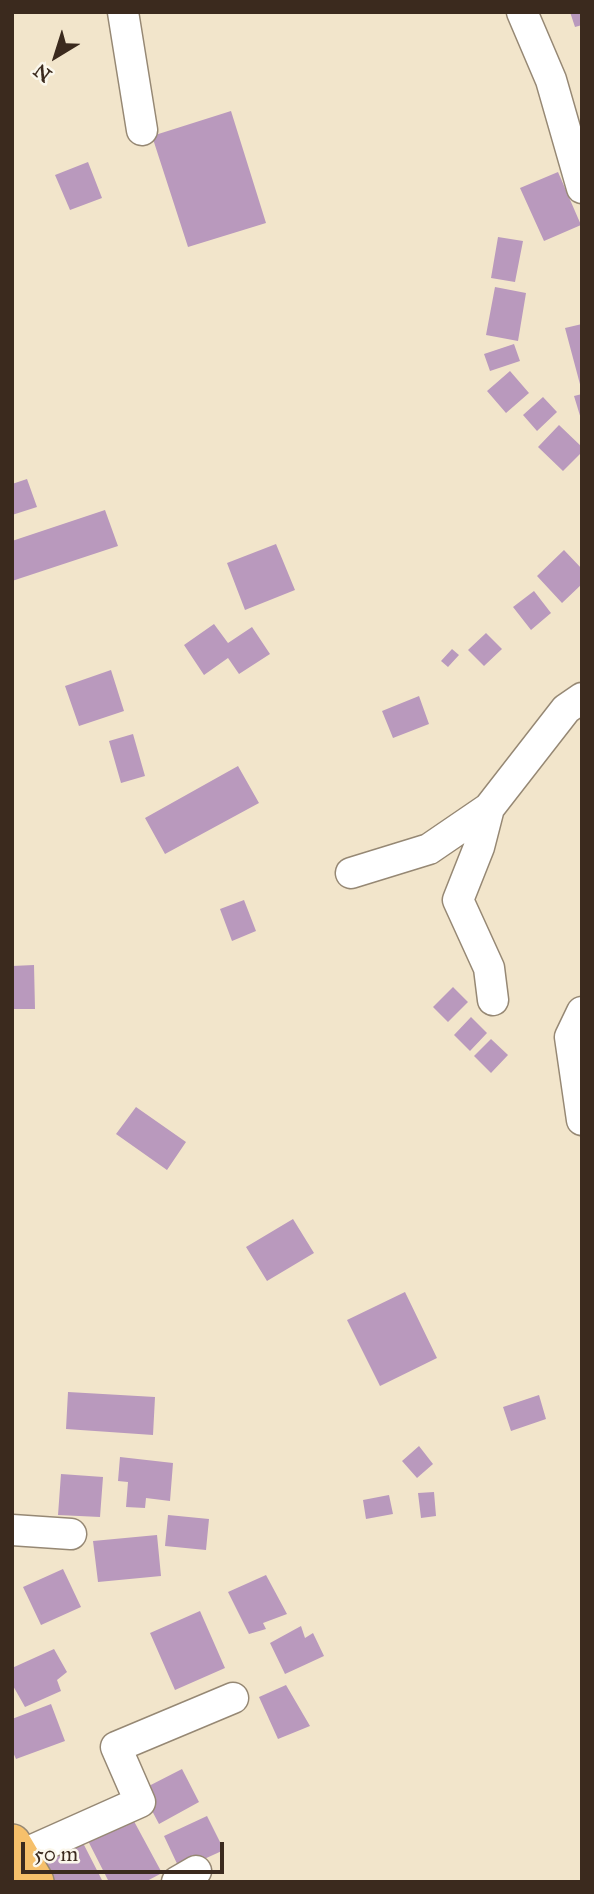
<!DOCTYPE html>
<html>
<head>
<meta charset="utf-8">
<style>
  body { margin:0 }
  #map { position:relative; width:594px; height:1894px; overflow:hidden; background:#f2e5cb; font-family:"IM FELL Great Primer",serif }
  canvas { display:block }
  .frame { position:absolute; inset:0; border:14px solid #3b2a1e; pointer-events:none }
  .north { position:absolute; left:21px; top:21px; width:70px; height:70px; -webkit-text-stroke:5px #fbf7ec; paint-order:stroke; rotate:218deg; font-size:19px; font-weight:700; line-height:28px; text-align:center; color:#3b2a1e }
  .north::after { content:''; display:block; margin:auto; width:24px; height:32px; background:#3b2a1e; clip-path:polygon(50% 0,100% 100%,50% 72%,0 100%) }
  .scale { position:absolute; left:21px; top:1842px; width:203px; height:32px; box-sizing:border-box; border:4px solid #3b2a1e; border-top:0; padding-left:9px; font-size:21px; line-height:24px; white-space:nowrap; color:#3b2a1e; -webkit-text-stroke:5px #fbf7ec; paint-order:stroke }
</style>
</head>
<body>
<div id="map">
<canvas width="594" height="1894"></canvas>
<div class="frame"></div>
<div class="north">N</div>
<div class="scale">50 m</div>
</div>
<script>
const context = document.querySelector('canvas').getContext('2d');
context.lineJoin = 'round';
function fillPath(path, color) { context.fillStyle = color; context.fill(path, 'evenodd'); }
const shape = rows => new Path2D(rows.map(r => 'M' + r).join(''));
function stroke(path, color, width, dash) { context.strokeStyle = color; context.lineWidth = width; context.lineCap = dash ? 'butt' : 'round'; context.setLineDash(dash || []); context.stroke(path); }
fillPath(shape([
  [570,12,582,12,582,25,575,27],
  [231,111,266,223,188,247,152,136],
  [88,162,102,198,70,210,55,175],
  [558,172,581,225,544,241,520,188],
  [498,237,523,241,515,282,491,278],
  [495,287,526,293,518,341,486,335],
  [582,324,582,388,581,388,565,328],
  [514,344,520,361,490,371,484,354],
  [510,371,529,393,506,413,487,391],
  [582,394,582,419,581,419,574,396],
  [543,397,557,412,537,431,523,415],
  [559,425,582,447,582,452,563,471,538,447],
  [27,479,37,507,12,515,12,484],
  [105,510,118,546,12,581,12,541],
  [276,544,295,590,245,610,227,563],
  [564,550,582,569,582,584,562,603,537,576],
  [534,591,551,613,531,630,513,607],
  [214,624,228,643,252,627,270,654,239,674,228,658,204,675,184,645],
  [486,633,502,649,484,666,468,650],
  [452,649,459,655,448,667,441,661],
  [111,670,124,711,79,726,65,686],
  [419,696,429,724,393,738,382,711],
  [133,734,145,776,121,783,109,741],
  [238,766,259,803,165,854,145,818],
  [244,900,256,931,232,941,220,909],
  [34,965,35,1009,12,1009,12,966],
  [453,987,468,1002,448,1022,433,1007],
  [471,1017,487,1033,470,1051,454,1035],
  [491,1039,508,1055,491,1073,474,1056],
  [136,1107,186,1142,167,1170,116,1134],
  [293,1219,314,1253,267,1281,246,1247],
  [405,1292,437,1358,380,1386,347,1320],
  [68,1392,155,1397,153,1435,66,1429],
  [539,1395,546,1419,511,1431,503,1407],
  [419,1446,433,1464,417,1478,402,1461],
  [120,1457,173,1463,170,1501,146,1498,145,1508,126,1507,128,1482,118,1481],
  [61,1474,103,1477,100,1517,58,1515],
  [434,1492,436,1516,421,1518,418,1493],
  [389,1495,393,1514,366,1519,363,1500],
  [168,1515,209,1519,206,1550,165,1546],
  [157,1535,161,1576,98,1582,93,1541],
  [63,1569,81,1607,41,1625,23,1587],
  [266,1575,287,1614,263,1623,266,1629,249,1634,228,1592],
  [200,1611,225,1668,175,1690,150,1633],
  [301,1626,305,1638,313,1633,324,1656,285,1674,270,1643],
  [54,1649,67,1672,57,1680,61,1691,25,1707,12,1684,12,1668],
  [286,1685,310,1726,278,1739,259,1697],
  [51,1704,65,1741,16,1759,12,1750,12,1719],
  [182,1769,199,1802,159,1824,141,1790],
  [129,1812,162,1873,145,1882,109,1882,85,1835],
  [207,1816,224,1850,180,1870,164,1836],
  [83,1843,103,1882,45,1882,38,1867]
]), '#b999bd');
const minor = shape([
  [123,12,142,130],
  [522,12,551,80,582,188],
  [489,808,479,847,458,900,489,968,493,1000],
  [351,873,429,849,489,808,566,709,582,698],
  [582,1012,570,1037,582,1120],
  [12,1530,71,1534],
  [19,1856,140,1802,116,1747,233,1698],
  [177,1882,196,1871]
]);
const major = shape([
  [12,1843,35,1882]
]);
stroke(minor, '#968874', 33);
stroke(major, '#968874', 40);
stroke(minor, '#fff', 30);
stroke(major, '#f6c06b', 37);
</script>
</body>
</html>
